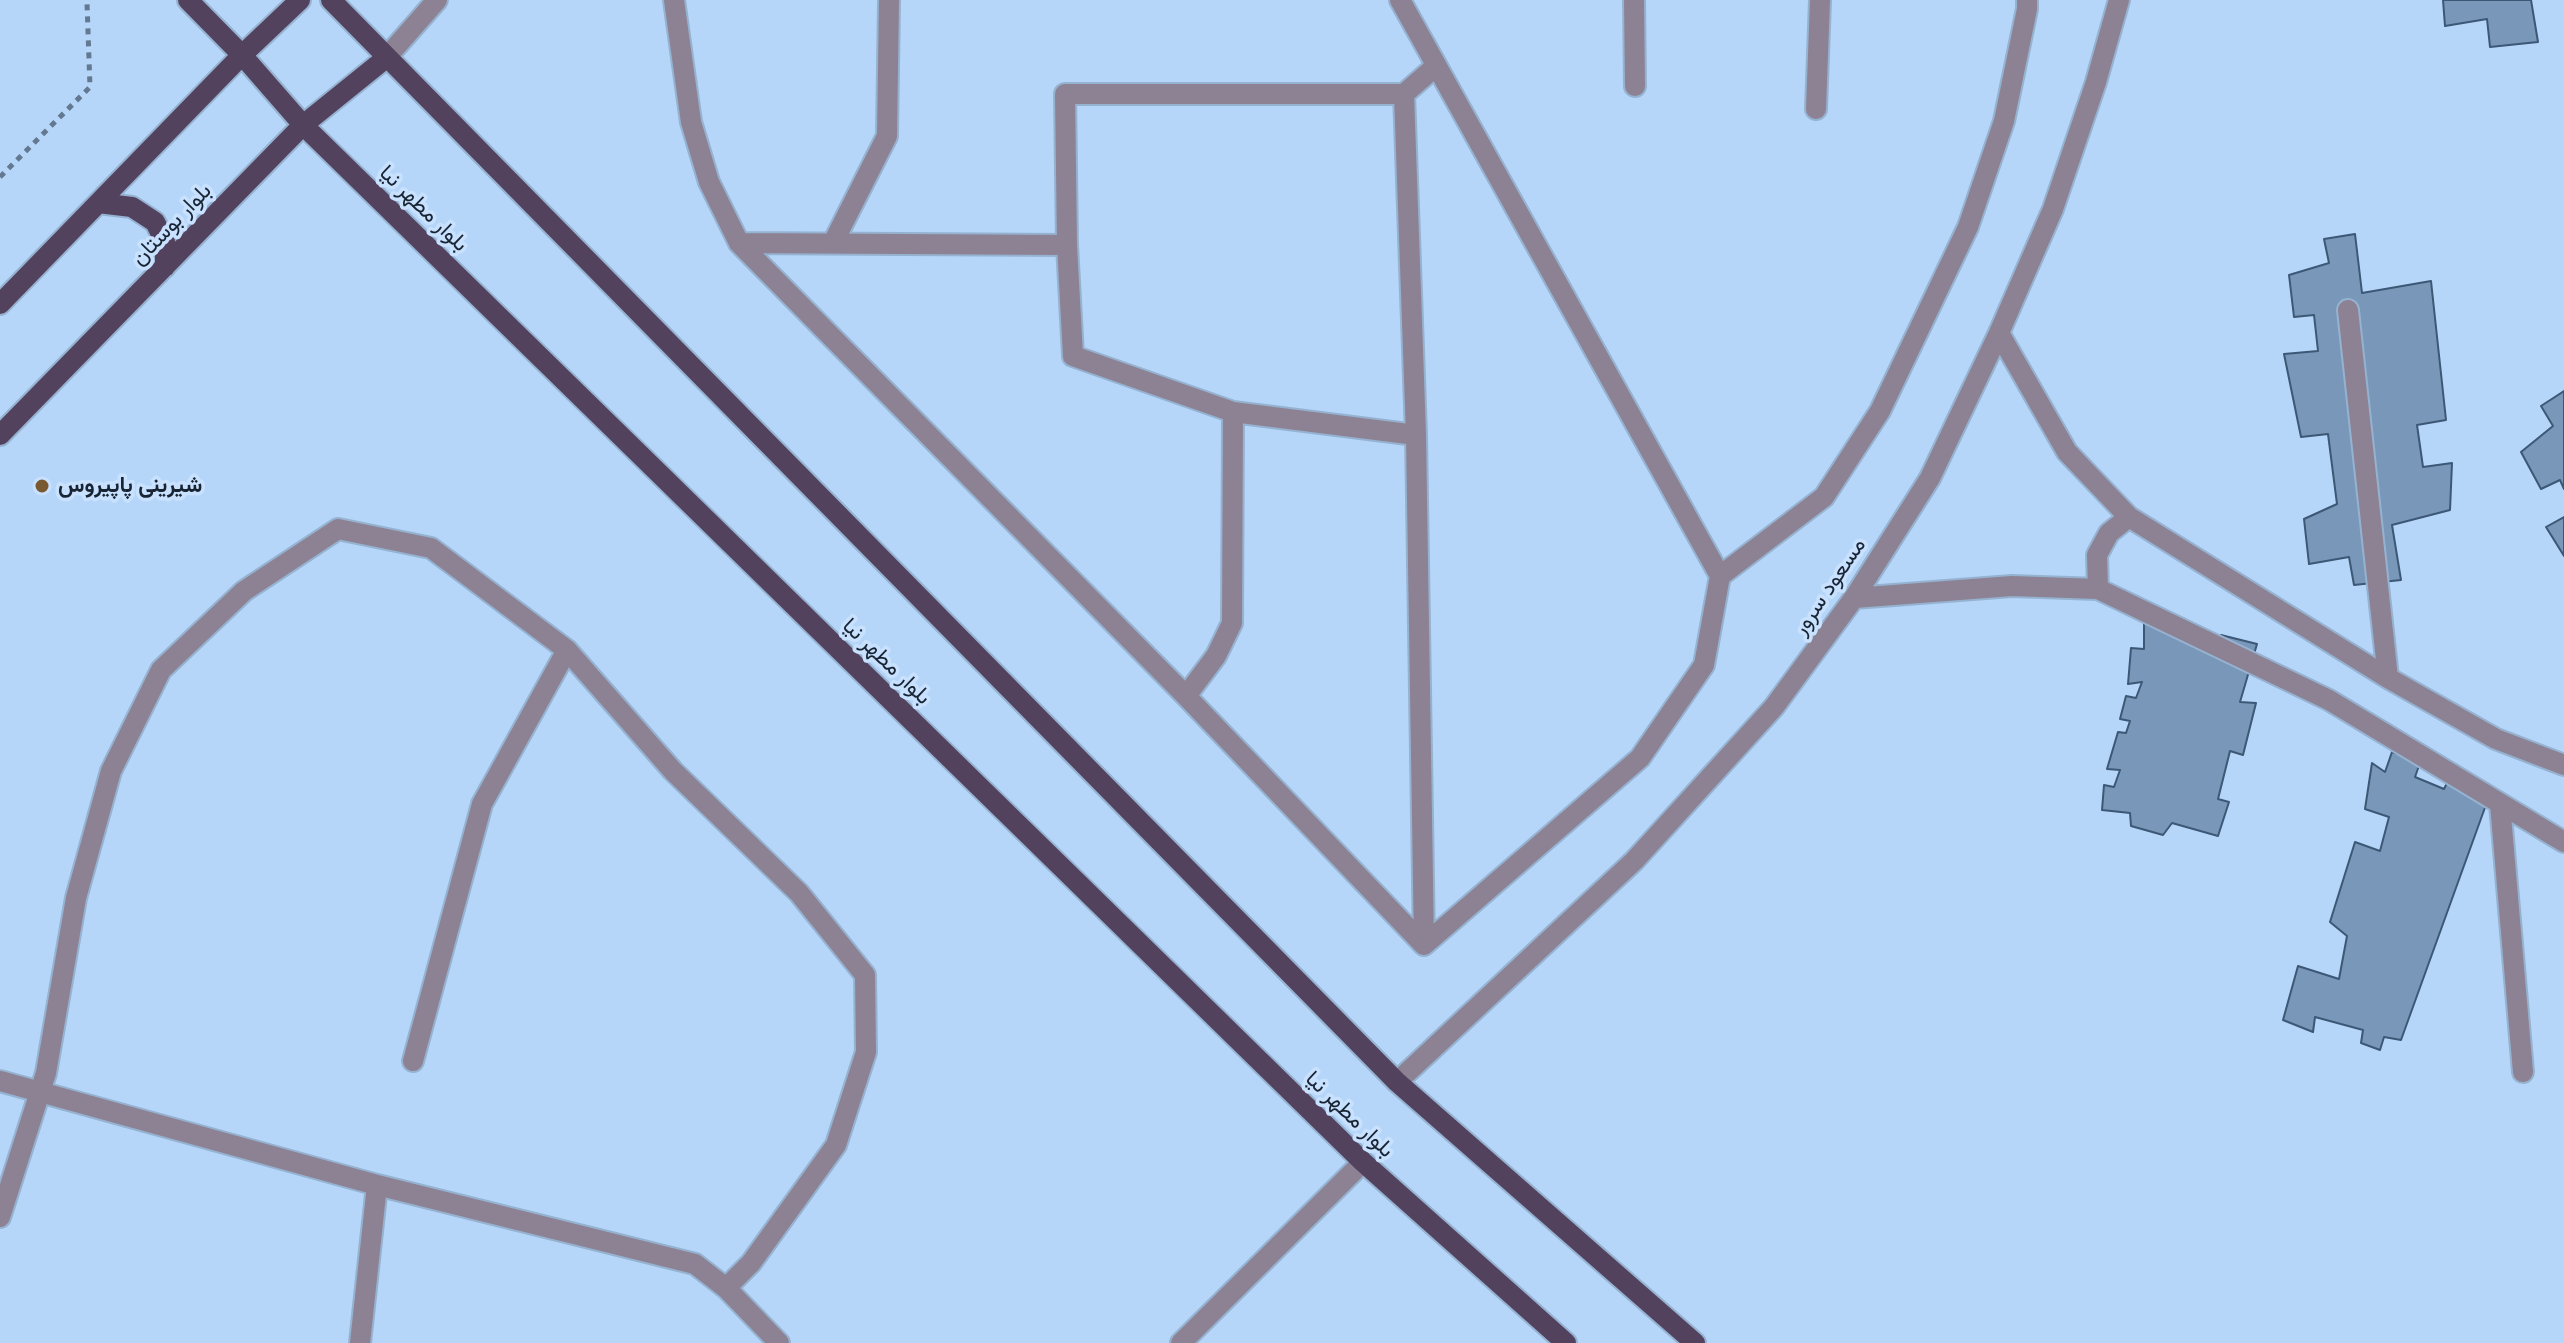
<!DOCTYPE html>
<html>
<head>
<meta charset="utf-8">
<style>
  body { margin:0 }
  canvas { display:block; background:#b5d5f9 }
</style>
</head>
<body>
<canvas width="2564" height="1343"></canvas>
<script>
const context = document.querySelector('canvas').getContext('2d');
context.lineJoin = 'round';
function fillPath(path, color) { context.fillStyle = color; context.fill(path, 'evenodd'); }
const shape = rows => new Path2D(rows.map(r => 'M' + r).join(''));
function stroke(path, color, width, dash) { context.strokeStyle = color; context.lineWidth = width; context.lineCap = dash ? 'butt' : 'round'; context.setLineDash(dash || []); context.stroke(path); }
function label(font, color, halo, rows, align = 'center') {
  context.font = font + ' "Times New Roman",Vazirmatn,serif'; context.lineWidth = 7; context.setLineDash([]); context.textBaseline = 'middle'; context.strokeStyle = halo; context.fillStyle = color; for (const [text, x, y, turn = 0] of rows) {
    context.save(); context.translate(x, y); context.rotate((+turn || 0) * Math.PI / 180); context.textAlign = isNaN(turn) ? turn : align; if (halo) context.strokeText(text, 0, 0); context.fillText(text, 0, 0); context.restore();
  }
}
const building = shape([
  [2443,0,2531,0,2538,42,2490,47,2487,19,2445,26,2443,0],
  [2355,234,2362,293,2431,281,2446,420,2417,425,2423,467,2452,463,2450,510,2392,525,2401,580,2354,585,2349,557,2309,564,2304,519,2337,504,2328,434,2301,437,2284,354,2318,351,2314,315,2294,317,2289,275,2329,263,2324,239,2355,234],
  [2564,391,2564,489,2560,480,2541,489,2521,452,2553,426,2541,406,2564,391],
  [2564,517,2564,556,2546,527,2564,517],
  [2144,613,2218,645,2221,635,2257,644,2240,702,2256,703,2243,755,2230,751,2218,799,2229,802,2218,836,2172,823,2163,835,2131,826,2130,813,2102,810,2104,785,2114,787,2120,770,2107,769,2118,732,2126,733,2130,721,2120,719,2126,696,2136,698,2142,682,2128,684,2131,648,2144,649,2144,613],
  [2392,752,2421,760,2415,777,2444,789,2449,779,2487,802,2401,1040,2384,1037,2380,1050,2361,1043,2363,1030,2315,1017,2313,1032,2283,1020,2298,966,2339,979,2347,936,2330,922,2355,842,2380,851,2389,817,2365,809,2372,763,2385,772,2392,752]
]);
fillPath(building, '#7997b9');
stroke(building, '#3c5876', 2);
const minor = shape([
  [674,0,691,122,709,182,739,243,1186,696,1424,945,1640,758,1704,665,1720,576,1400,0],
  [1634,0,1635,86],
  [386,58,437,0],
  [1404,94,1065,94,1067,245,1073,356,1233,412,1416,435],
  [1816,109,1820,0],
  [739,243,1067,245],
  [833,243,887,136,889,0],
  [2348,310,2388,678],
  [1999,333,2067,452,2129,517,2388,678,2496,739,2564,765],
  [1720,576,1824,497,1880,411,1968,227,2004,121,2027,9,2027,0],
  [2098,589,2097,555,2109,533,2129,517],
  [1854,598,2012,586,2098,589,2329,700,2564,842],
  [1186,696,1216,656,1232,623,1233,412],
  [2500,804,2523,1072],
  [1424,945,1416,435,1404,94,1436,66],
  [413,1061,482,804,567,650],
  [0,1081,377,1185,695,1264,726,1288,779,1343],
  [1397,1082,1634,861,1774,707,1854,598,1930,478,1999,333,2053,209,2096,82,2119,0],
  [0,1217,46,1073,76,898,111,771,161,670,244,591,338,529,431,548,567,650,673,771,799,893,865,975,866,1052,836,1145,751,1263,726,1288],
  [360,1343,377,1185],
  [1181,1343,1363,1162]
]);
const major = shape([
  [188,0,242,55,303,125,1363,1162,1566,1343],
  [331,0,1397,1082,1695,1343],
  [98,203,132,207,155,222,165,242,165,267],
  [0,304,242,55,300,0],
  [0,435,303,125,386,58]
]);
stroke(minor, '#96b2d1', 24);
stroke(major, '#96b2d1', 24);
stroke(shape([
  [0,177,90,87,87,3,84,0]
]), '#637991', 5, [6, 6]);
stroke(minor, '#8c8293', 20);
stroke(major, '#53425e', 20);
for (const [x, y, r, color] of [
  [42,486,8,"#79592f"]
]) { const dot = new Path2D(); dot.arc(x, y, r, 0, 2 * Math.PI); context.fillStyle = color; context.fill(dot); stroke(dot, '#c8e1ff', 3); }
label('22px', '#182432', '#c8e1ff', [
  ["بلوار مطهر نیا",423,209,44],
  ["بلوار بوستان",172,225,-46],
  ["مسعود سرور",1830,587,-56],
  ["بلوار مطهر نیا",886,662,44],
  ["بلوار مطهر نیا",1349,1115,44]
]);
label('bold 22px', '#182432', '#c8e1ff', [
  ["شیرینی پاپیروس",58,486]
], 'left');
</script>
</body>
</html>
